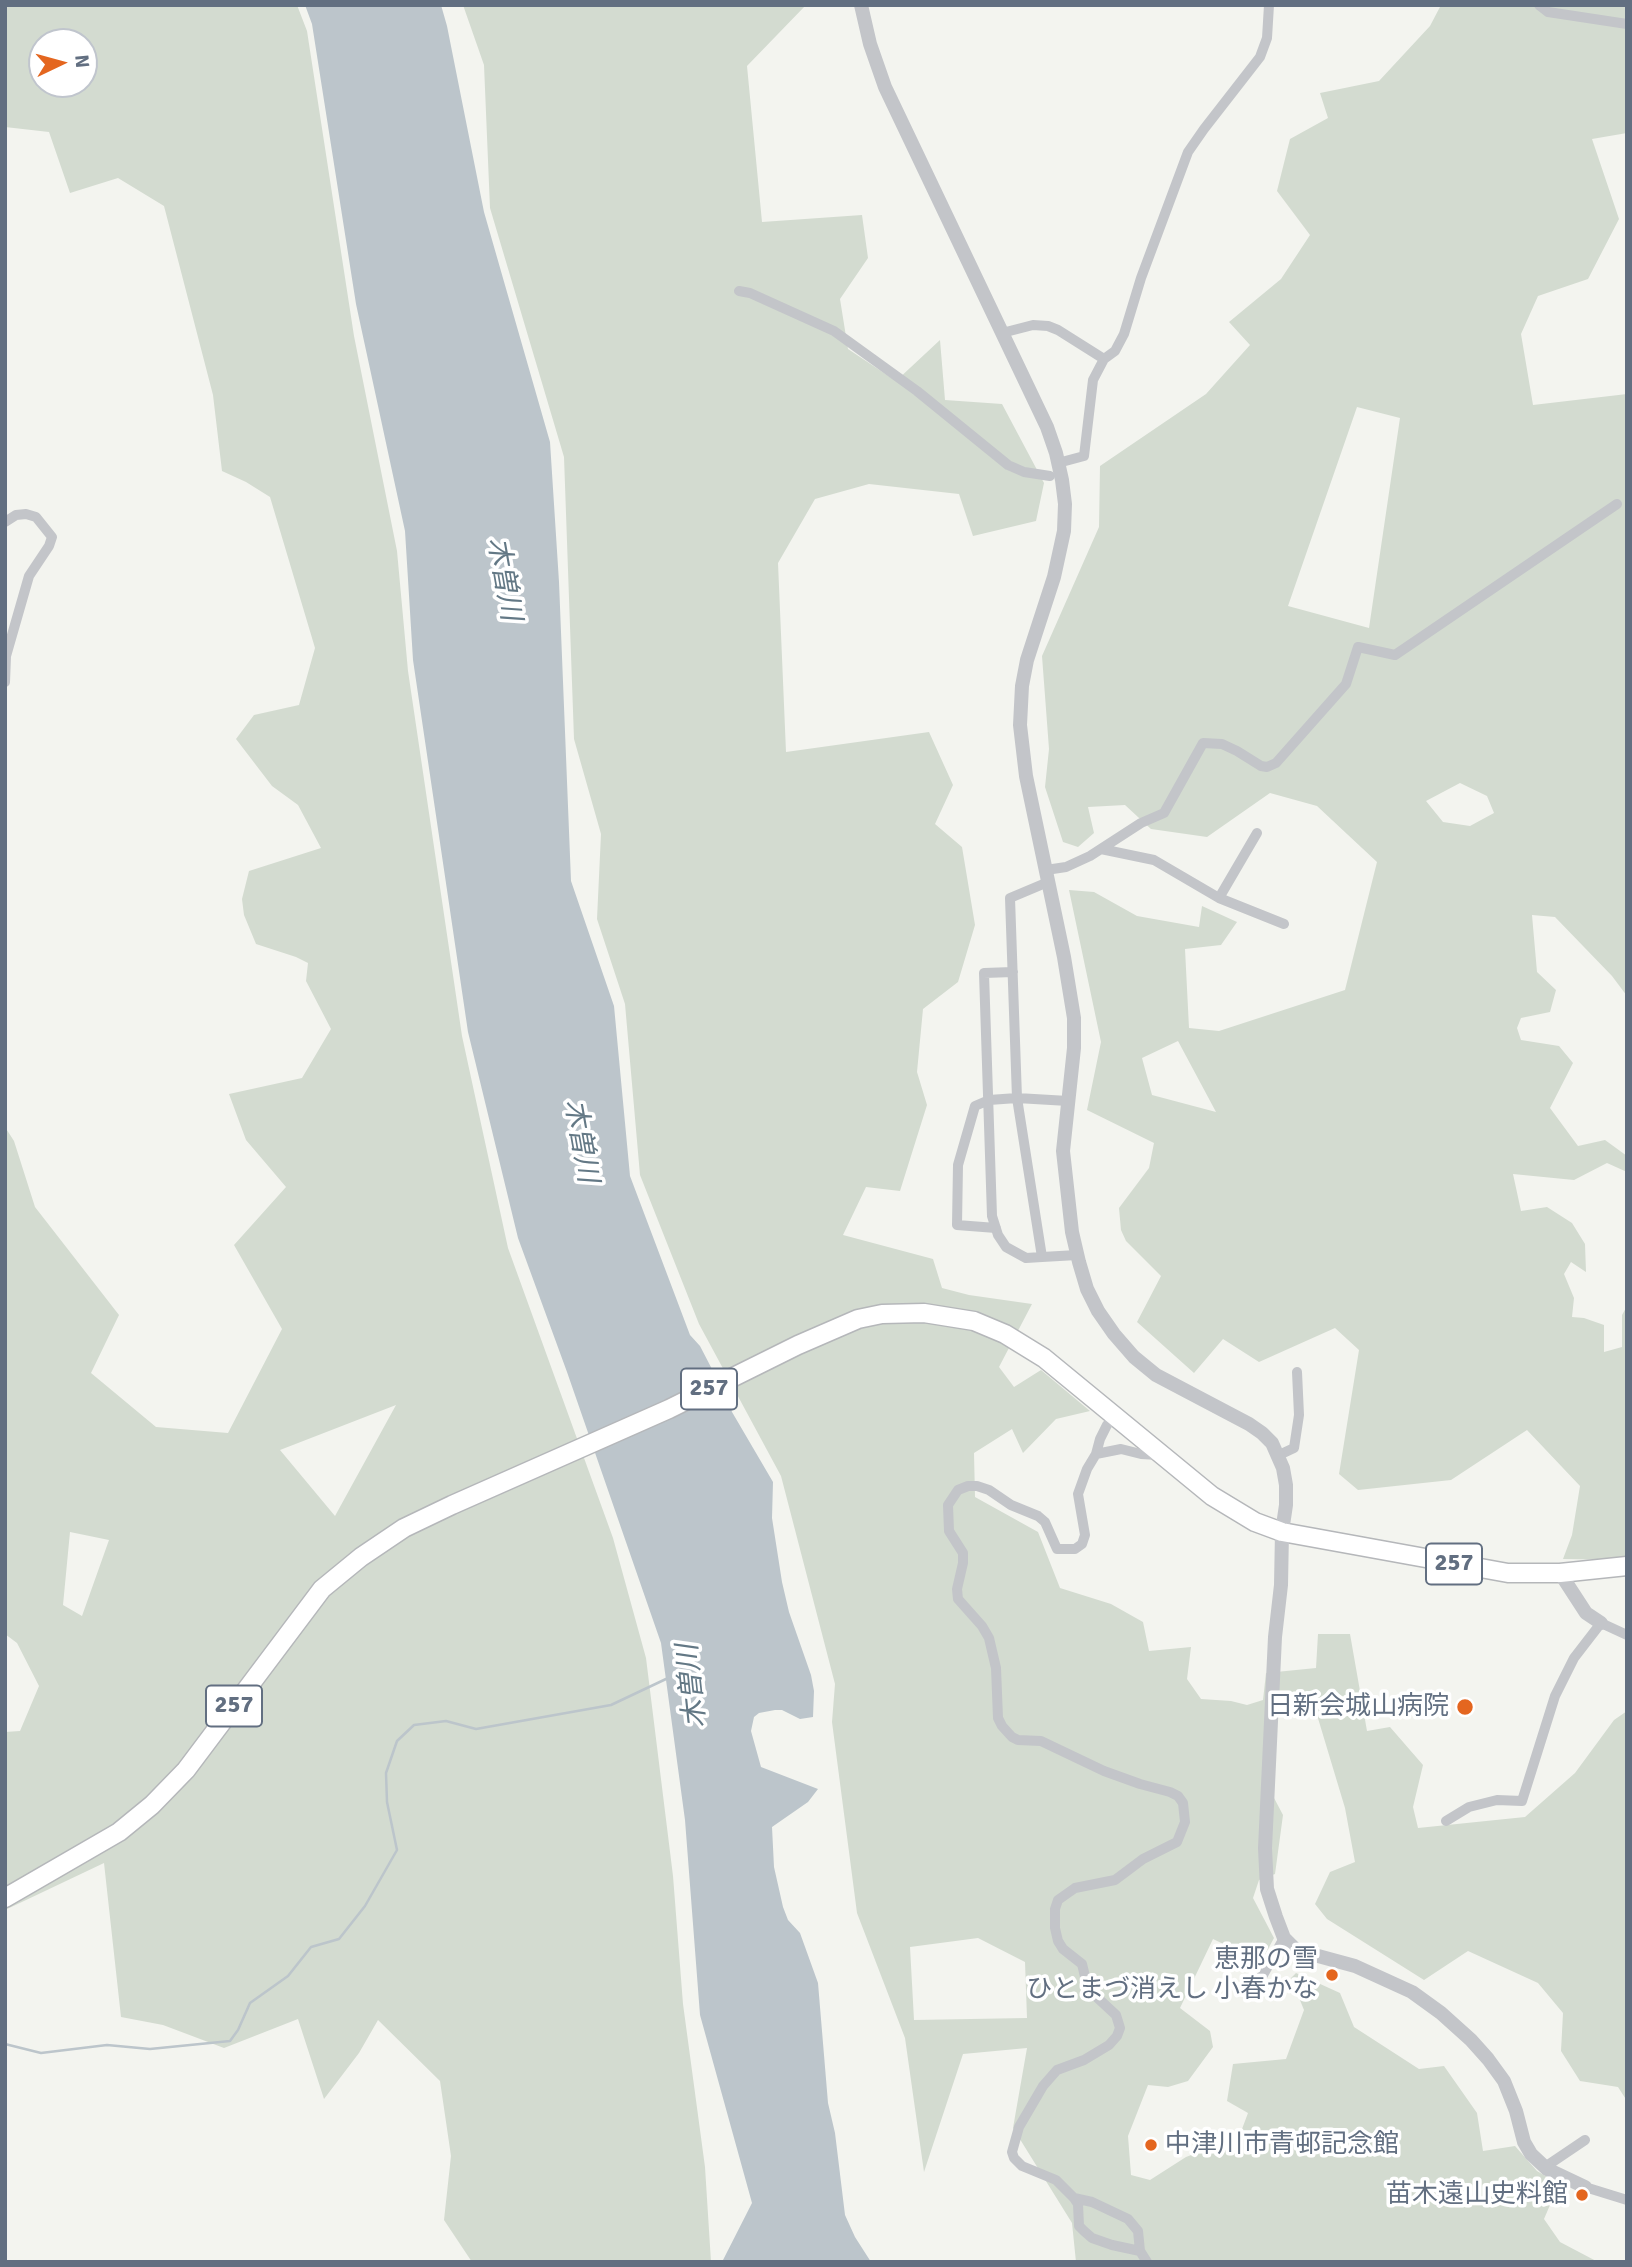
<!DOCTYPE html>
<html>
<head>
<meta charset="utf-8">
<style>
  body { margin:0 }
  #map { position:relative; width:1632px; height:2267px; overflow:hidden; background:#f3f4ef; font-family:Signika,sans-serif }
  canvas { display:block }
  .frame { position:absolute; inset:0; border:7px solid #626f81; pointer-events:none }
  .north { position:absolute; left:28px; top:28px; width:70px; height:70px; box-sizing:border-box; background:#fff; border:2px solid #c0c5cd; border-radius:50%; rotate:85deg; font-size:19px; font-weight:700; line-height:28px; text-align:center; color:#626f81 }
  .north::after { content:''; display:block; margin:auto; width:24px; height:32px; background:#e4661f; clip-path:polygon(50% 0,100% 100%,50% 72%,0 100%) }
</style>
</head>
<body>
<div id="map">
<canvas width="1632" height="2267"></canvas>
<div class="frame"></div>
<div class="north">N</div>
</div>
<script>
const context = document.querySelector('canvas').getContext('2d');
context.lineJoin = 'round';
function fillPath(path, color) { context.fillStyle = color; context.fill(path, 'evenodd'); }
const shape = rows => new Path2D(rows.map(r => 'M' + r).join(''));
function stroke(path, color, width, dash) { context.strokeStyle = color; context.lineWidth = width; context.lineCap = dash ? 'butt' : 'round'; context.setLineDash(dash || []); context.stroke(path); }
function label(font, color, halo, rows, align = 'center') {
  context.font = font + ' Signika,"Noto Sans JP",sans-serif'; context.lineWidth = 7; context.setLineDash([]); context.textBaseline = 'middle'; context.strokeStyle = halo; context.fillStyle = color; for (const [text, x, y, turn = 0] of rows) {
    context.save(); context.translate(x, y); context.rotate((+turn || 0) * Math.PI / 180); context.textAlign = isNaN(turn) ? turn : align; if (halo) context.strokeText(text, 0, 0); context.fillText(text, 0, 0); context.restore();
  }
}
fillPath(shape([
  [5,5,297,5,307,31,354,336,397,551,408,671,462,1036,508,1248,613,1538,646,1658,673,1876,683,2004,705,2167,711,2262,472,2262,444,2220,451,2156,440,2081,378,2020,359,2053,324,2099,298,2019,224,2048,163,2025,121,2017,104,1863,5,1910,5,1732,20,1731,39,1686,17,1643,5,1634,5,1127,14,1141,35,1207,119,1315,91,1373,156,1427,228,1433,282,1329,234,1245,286,1187,246,1140,229,1094,302,1078,331,1029,306,981,308,963,296,957,256,944,244,915,242,899,249,871,321,848,298,805,272,786,236,739,254,715,299,705,315,648,270,497,246,482,222,471,213,395,164,206,118,178,70,193,49,132,5,127],
  [42,42,84,42,84,84,42,84],
  [396,1405,335,1516,280,1450],
  [70,1532,109,1540,82,1616,63,1605],
  [463,5,806,5,747,66,762,222,862,215,868,258,840,299,848,349,896,381,940,340,945,400,1002,404,1044,483,1036,521,973,536,959,494,869,484,815,499,778,563,786,752,929,732,953,785,935,824,962,847,975,925,958,982,923,1009,917,1072,927,1105,900,1191,866,1187,843,1235,933,1259,942,1288,969,1295,1032,1304,999,1367,1014,1387,1041,1370,1090,1411,1056,1419,1023,1453,1012,1429,974,1453,975,1497,1038,1532,1060,1588,1111,1604,1143,1622,1149,1651,1191,1647,1187,1679,1201,1699,1231,1701,1247,1705,1263,1700,1266,1673,1316,1668,1318,1634,1350,1634,1367,1731,1390,1727,1423,1765,1413,1807,1418,1828,1525,1817,1575,1773,1614,1720,1627,1711,1627,2101,1618,2087,1580,2081,1561,2051,1563,2013,1538,1983,1468,1951,1424,1980,1327,1919,1315,1904,1330,1872,1355,1862,1345,1808,1314,1705,1283,1706,1266,1731,1263,1777,1283,1815,1275,1874,1259,1880,1253,1898,1274,1938,1261,1962,1213,1939,1180,2008,1210,2031,1213,2047,1188,2081,1168,2087,1148,2085,1128,2136,1131,2175,1150,2180,1186,2157,1239,2137,1248,2113,1227,2101,1233,2064,1286,2059,1304,2010,1291,1978,1296,1973,1340,1993,1354,2027,1419,2069,1444,2066,1477,2113,1483,2151,1515,2146,1537,2171,1559,2184,1544,2219,1560,2242,1598,2262,1076,2262,1072,2223,1013,2128,1027,2048,963,2054,924,2172,905,2038,857,1913,832,1722,835,1684,781,1476,699,1324,640,1175,625,1004,597,919,601,834,574,739,564,457,490,208,484,65],
  [978,1938,1025,1962,1027,2018,914,2020,910,1947],
  [1441,5,1627,5,1627,133,1592,139,1619,219,1588,279,1538,296,1521,334,1533,405,1627,394,1627,996,1612,976,1555,917,1532,915,1537,972,1556,990,1550,1012,1521,1018,1517,1028,1521,1040,1559,1046,1573,1063,1550,1108,1578,1146,1605,1140,1627,1156,1627,1172,1607,1163,1574,1180,1513,1174,1521,1211,1547,1207,1572,1223,1585,1244,1586,1272,1571,1262,1564,1274,1574,1298,1572,1317,1584,1318,1604,1325,1604,1352,1622,1347,1622,1315,1627,1306,1627,1560,1563,1559,1572,1535,1580,1486,1527,1430,1451,1480,1358,1490,1339,1474,1359,1350,1335,1328,1259,1362,1223,1339,1194,1373,1137,1322,1161,1276,1126,1241,1121,1230,1119,1208,1149,1168,1154,1143,1087,1110,1101,1042,1069,890,1094,892,1137,916,1199,927,1202,906,1237,922,1221,945,1185,949,1189,1028,1219,1031,1345,990,1377,862,1317,806,1270,793,1207,837,1151,829,1125,805,1088,807,1094,833,1078,847,1063,842,1045,787,1049,749,1042,656,1099,527,1100,466,1206,394,1250,345,1229,322,1281,279,1310,235,1277,191,1290,139,1328,118,1320,93,1379,81,1430,26],
  [1357,407,1400,418,1369,628,1288,606],
  [1460,783,1487,796,1494,813,1470,826,1443,822,1426,801],
  [1178,1041,1216,1112,1152,1095,1142,1058]
]), '#d3dbd0');
fillPath(shape([
  [305,5,441,5,447,26,484,212,550,442,559,582,571,881,614,1006,630,1176,690,1335,700,1346,728,1400,732,1412,773,1482,772,1518,782,1582,789,1612,811,1675,814,1691,813,1717,800,1719,782,1710,775,1710,759,1713,754,1717,751,1731,761,1767,818,1789,808,1802,772,1827,774,1867,783,1907,788,1920,800,1933,818,1983,828,2103,835,2133,845,2215,855,2237,871,2262,722,2262,752,2203,700,2015,685,1820,661,1643,567,1372,518,1238,468,1032,413,660,405,531,356,304,312,24]
]), '#bcc5cb');
stroke(shape([
  [5,2044,41,2053,107,2045,150,2049,230,2041,238,2030,250,2003,288,1976,311,1947,339,1939,365,1906,397,1850,387,1802,386,1773,397,1741,414,1725,446,1721,476,1729,611,1705,666,1679]
]), '#bcc5cb', 2.5);
const trunk = shape([
  [5,1898,119,1832,152,1805,186,1770,322,1589,361,1557,404,1528,452,1505,669,1409,798,1345,858,1319,882,1314,924,1313,974,1321,1005,1334,1044,1358,1212,1496,1255,1522,1282,1532,1508,1573,1560,1573,1627,1566]
]);
stroke(trunk, '#b5b7ba', 21);
stroke(shape([
  [1539,5,1548,12,1627,24],
  [739,291,750,293,834,331,917,391,1008,465,1024,472,1050,476],
  [1002,333,1033,325,1048,326,1058,330,1104,359],
  [1058,463,1084,456,1093,380,1104,359,1115,351,1124,334,1141,278,1188,152,1204,129,1260,57,1267,38,1269,5],
  [5,522,16,515,26,514,36,517,52,537,49,546,29,576,6,656,5,682],
  [1101,849,1154,860,1219,898,1284,924],
  [1046,870,1066,867,1090,856,1141,823,1164,813,1203,743,1222,744,1237,751,1261,766,1267,767,1276,763,1346,684,1358,647,1395,655,1617,504],
  [1048,882,1010,898,1017,1098,1042,1257,1077,1255],
  [1219,898,1257,833],
  [1013,972,984,973,992,1216,998,1235,1006,1247,1026,1258,1042,1257],
  [996,1228,957,1225,958,1165,975,1106,989,1100,1017,1098,1068,1101],
  [1096,1454,1100,1439,1107,1425,1115,1416],
  [1279,1455,1294,1448,1299,1415,1297,1372],
  [1446,1821,1469,1807,1497,1800,1522,1801,1555,1696,1574,1658,1601,1623,1627,1635],
  [1249,1988,1263,1975,1284,1938],
  [1545,2167,1585,2140],
  [1585,2187,1627,2200],
  [1074,2198,1092,2202,1128,2219,1138,2231,1140,2251],
  [1147,2262,1140,2251,1112,2245,1092,2238,1084,2231,1079,2226,1078,2204,1074,2198,1056,2180,1022,2166,1014,2158,1012,2152,1019,2127,1043,2086,1057,2070,1084,2060,1109,2045,1117,2036,1120,2028,1116,2015,1088,1989,1082,1964,1063,1949,1058,1941,1055,1928,1055,1909,1058,1900,1075,1888,1115,1880,1143,1859,1177,1842,1185,1822,1183,1803,1178,1796,1170,1792,1140,1784,1104,1771,1041,1741,1018,1740,1012,1737,1002,1726,998,1718,996,1668,989,1638,982,1626,958,1599,957,1589,963,1563,963,1553,949,1531,948,1505,958,1490,968,1486,977,1486,989,1490,1011,1505,1038,1516,1045,1522,1057,1549,1075,1549,1082,1544,1085,1535,1078,1494,1087,1469,1096,1454,1121,1449,1141,1454,1159,1455]
]), '#c3c5c9', 10);
stroke(shape([
  [861,5,870,44,885,87,1047,427,1056,453,1062,480,1065,504,1064,531,1054,577,1027,660,1022,686,1020,725,1026,776,1064,957,1074,1018,1074,1048,1063,1151,1072,1232,1079,1262,1087,1289,1098,1311,1114,1334,1134,1357,1156,1375,1249,1424,1262,1433,1272,1443,1283,1468,1286,1485,1286,1505,1282,1532,1281,1585,1275,1637,1265,1848,1267,1889,1276,1917,1284,1938,1296,1950,1355,1966,1412,1992,1441,2013,1471,2040,1488,2059,1504,2081,1516,2111,1524,2142,1531,2154,1547,2169,1585,2187],
  [1560,1573,1586,1613,1601,1623]
]), '#c3c5c9', 14);
stroke(trunk, '#fff', 18);
for (const [x, y, r, color] of [
  [1465,1707,9,"#e4661f"],
  [1332,1975,7,"#e4661f"],
  [1151,2145,7,"#e4661f"],
  [1582,2195,7,"#e4661f"]
]) { const dot = new Path2D(); dot.arc(x, y, r, 0, 2 * Math.PI); context.fillStyle = color; context.fill(dot); stroke(dot, '#fff', 2.5); }
for (const [x, y, w] of [
  [709,1389,56],
  [1454,1564,56],
  [234,1706,56]
]) { const box = new Path2D(); box.roundRect(x - w / 2, y - 20.5, w, 41, 5); context.fillStyle = '#fff'; context.fill(box); stroke(box, '#626f81', 2); }
label('bold 24px', '#626f81', null, [
  ["257",709,1389],
  ["257",1454,1564],
  ["257",234,1706]
]);
label('26px', '#626f81', '#fff', [
  ["日新会城山病院",1449,1707],
  ["恵那の雪",1318,1960],
  ["ひとまづ消えし 小春かな",1318,1990],
  ["中津川市青邨記念館",1165,2145,"left"],
  ["苗木遠山史料館",1568,2195]
], 'right');
label('italic 28px', '#637885', '#fff', [
  ["木曽川",503,579,80],
  ["木曽川",580,1141,80],
  ["木曽川",693,1686,-96]
]);
</script>
</body>
</html>
